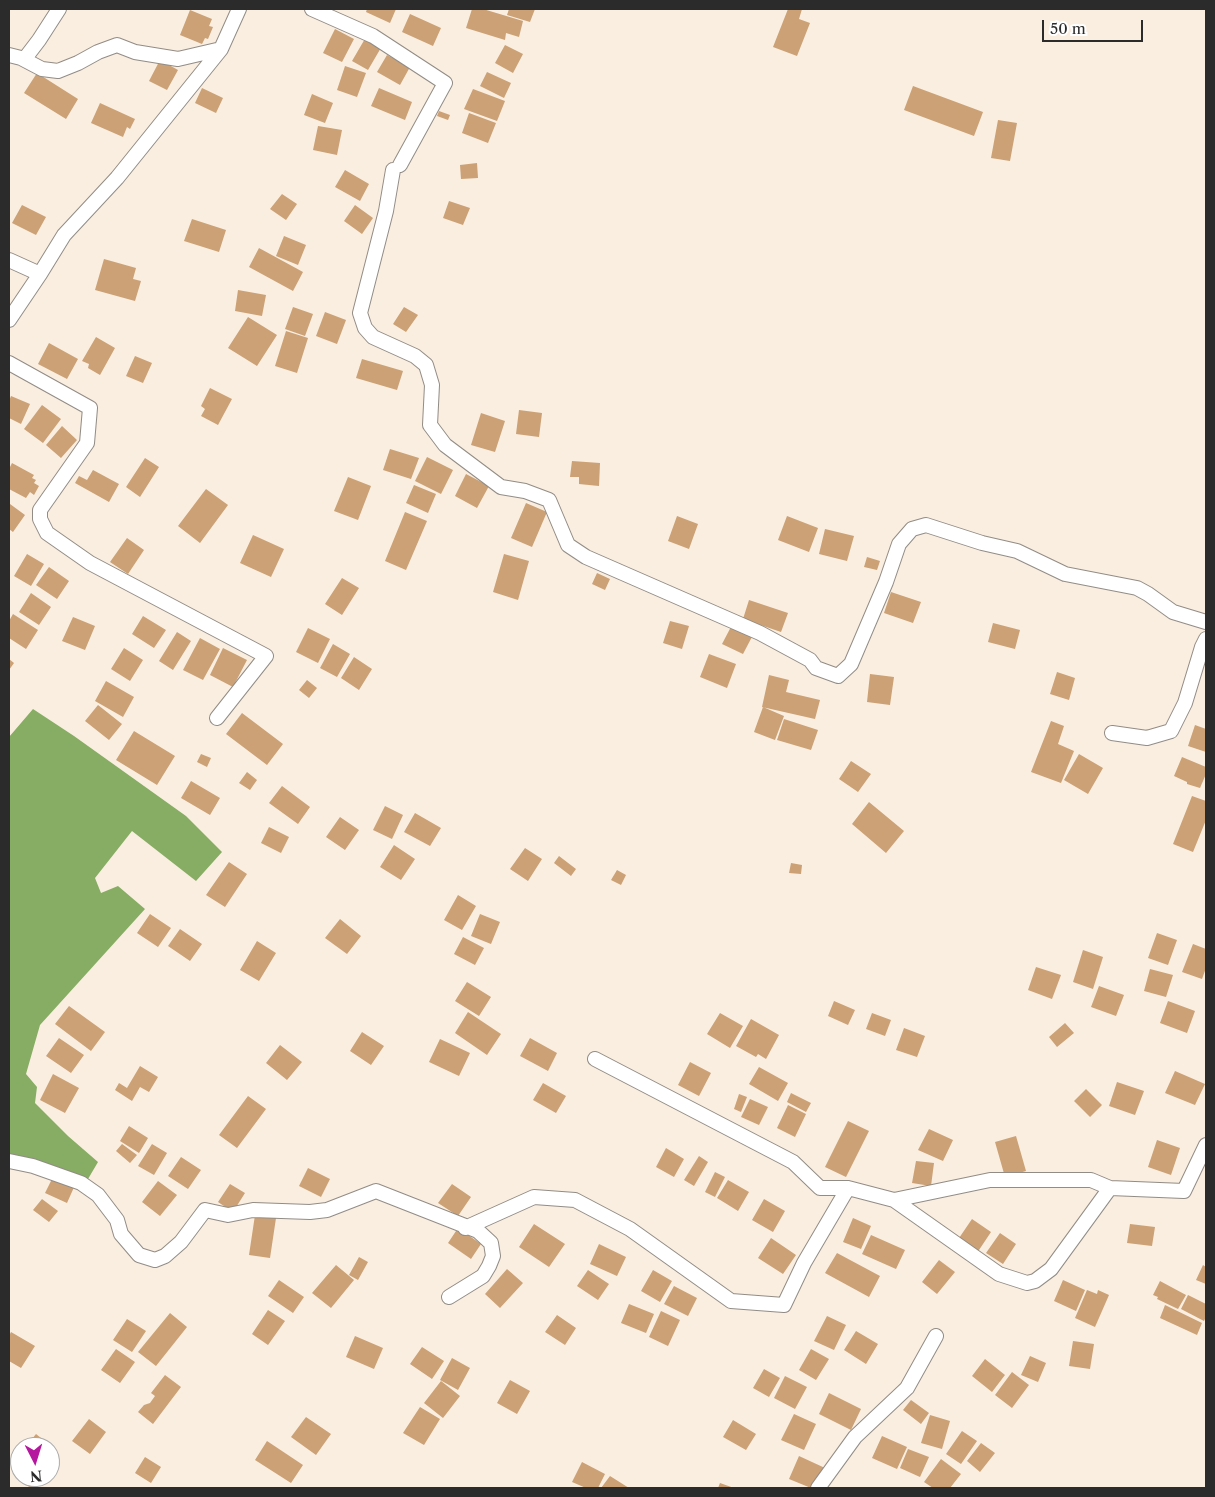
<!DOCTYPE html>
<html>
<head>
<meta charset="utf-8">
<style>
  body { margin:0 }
  #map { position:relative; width:1215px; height:1497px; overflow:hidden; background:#faeee0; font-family:"Libre Caslon Text",serif }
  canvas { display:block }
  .frame { position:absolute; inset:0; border:10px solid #2b2b2b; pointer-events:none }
  .north { position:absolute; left:10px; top:1437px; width:50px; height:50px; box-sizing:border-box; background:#fff; border:1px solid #aaa; border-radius:50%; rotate:175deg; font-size:14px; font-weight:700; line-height:20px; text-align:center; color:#2b2b2b }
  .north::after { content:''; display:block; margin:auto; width:18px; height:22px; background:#b5179e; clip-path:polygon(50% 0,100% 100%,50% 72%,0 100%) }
  .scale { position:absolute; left:1042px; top:20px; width:101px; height:22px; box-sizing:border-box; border:2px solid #2b2b2b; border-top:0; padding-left:6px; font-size:15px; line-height:18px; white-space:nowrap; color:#2b2b2b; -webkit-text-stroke:4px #fff; paint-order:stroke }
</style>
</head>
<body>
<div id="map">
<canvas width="1215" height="1497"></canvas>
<div class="frame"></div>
<div class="north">N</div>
<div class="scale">50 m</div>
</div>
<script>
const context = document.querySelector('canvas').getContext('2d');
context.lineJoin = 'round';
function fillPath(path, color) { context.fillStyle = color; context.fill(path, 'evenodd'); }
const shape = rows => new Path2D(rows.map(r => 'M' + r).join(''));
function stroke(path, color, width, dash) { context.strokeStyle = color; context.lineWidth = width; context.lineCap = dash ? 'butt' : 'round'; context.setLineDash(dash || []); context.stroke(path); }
fillPath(shape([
  [33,709,74,736,186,816,222,852,196,881,132,831,95,878,101,893,118,886,145,909,40,1025,26,1074,37,1087,35,1103,68,1136,98,1162,88,1179,74,1176,43,1162,9,1156,9,737]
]), '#86ad63');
fillPath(shape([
  [367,9,396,9,390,23,366,12],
  [472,9,483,9,523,21,519,37,506,33,505,40,466,28],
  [509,9,535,9,530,22,507,15],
  [788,9,802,9,799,19,810,23,797,56,773,47],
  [190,10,212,19,209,26,213,27,208,39,205,38,202,44,180,35],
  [410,14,441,28,433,46,402,32],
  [335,29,354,39,342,62,323,53],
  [366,37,382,46,368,70,352,61],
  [505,45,523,54,513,73,495,63],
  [387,55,410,67,400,85,377,72],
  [160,60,178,70,167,90,149,81],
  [345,66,366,73,357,97,337,90],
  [487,72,511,83,504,98,480,86],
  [37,73,78,99,66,119,24,93],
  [913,86,983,112,974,136,904,110],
  [202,88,223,98,216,113,195,103],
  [379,88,412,102,405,120,371,106],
  [473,89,505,101,497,121,464,109],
  [312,94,333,103,325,123,304,115],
  [100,103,135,119,130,129,127,127,123,137,91,123],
  [439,111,450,115,448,120,437,116],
  [469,113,496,123,488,143,462,133],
  [998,120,1017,123,1010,161,991,158],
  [318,126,342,130,337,155,313,150],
  [477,163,478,178,461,179,460,165],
  [345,170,369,184,360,201,335,187],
  [282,194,297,204,286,220,270,209],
  [449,201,470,208,463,225,443,218],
  [22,205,46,217,36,235,12,223],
  [355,205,373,218,362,234,344,221],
  [192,219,226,230,219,252,184,241],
  [284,236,306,245,298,265,276,256],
  [259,248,303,272,293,291,249,267],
  [104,259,136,268,133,279,141,281,135,301,95,290],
  [238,290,266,295,262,316,235,311],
  [293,307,313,314,305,336,285,329],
  [404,307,418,315,406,332,393,324],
  [325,312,346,320,337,344,316,336],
  [248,317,277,335,257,366,228,348],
  [286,331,308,338,297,373,275,366],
  [96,337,115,348,100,375,88,368,89,364,82,361],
  [49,343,78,359,67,379,38,364],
  [135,356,152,363,143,383,126,376],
  [362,359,403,371,397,390,356,378],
  [210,388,232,399,218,425,201,416,205,409,201,406],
  [11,396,30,404,21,424,9,418,9,401],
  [42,405,61,419,43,443,24,429],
  [519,410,542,413,539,437,516,434],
  [481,413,505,421,495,452,471,445],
  [62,426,77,440,61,458,46,445],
  [390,449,419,458,411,479,383,470],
  [427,457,453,470,441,494,415,481],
  [145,458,159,467,140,497,126,487],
  [572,461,600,463,599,486,579,484,579,477,570,477],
  [12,463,34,475,32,478,36,480,34,483,39,486,34,495,30,492,26,498,9,489,9,469],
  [93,470,119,484,109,502,75,483,79,476,87,480],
  [466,474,489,486,477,508,455,496],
  [348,477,371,486,358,520,334,511],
  [414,485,436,494,428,513,406,503],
  [206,489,228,505,200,543,178,526],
  [526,503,547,512,532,547,511,538],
  [10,504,25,515,13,532,9,529],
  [405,512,427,521,406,570,385,561],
  [677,516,698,524,689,549,668,541],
  [787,516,818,528,809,552,778,540],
  [825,529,854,536,847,561,819,554],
  [253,535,284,549,271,577,240,563],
  [127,538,144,550,128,574,110,562],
  [27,554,44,564,31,586,14,576],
  [504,554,529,561,518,600,493,592],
  [867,557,880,561,877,570,864,567],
  [49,567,69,581,57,599,36,585],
  [597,573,610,579,605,590,592,584],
  [342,578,359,588,342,615,325,604],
  [891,592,921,602,913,623,884,613],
  [31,593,51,607,39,625,19,612],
  [749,600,788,613,781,632,743,619],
  [13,614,38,630,26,649,9,638,9,621],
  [143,616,166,630,154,648,132,634],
  [73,617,95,626,85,650,62,641],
  [670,621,689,626,682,649,663,643],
  [733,623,754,633,743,654,722,644],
  [993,623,1020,630,1015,649,988,642],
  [308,628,330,639,318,663,296,652],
  [177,632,191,641,173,670,159,661],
  [200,638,220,649,203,680,183,670],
  [333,644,350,654,337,677,320,668],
  [124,648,143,660,130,681,111,669],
  [223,648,247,660,233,687,210,675],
  [709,654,736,664,727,688,700,677],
  [354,657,372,669,359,690,341,678],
  [9,659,14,663,9,670],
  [1057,672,1075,678,1069,700,1050,694],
  [870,674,894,677,890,705,867,702],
  [769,675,789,680,786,692,820,700,815,719,762,707],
  [307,680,317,688,309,698,299,690],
  [106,681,134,697,123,717,95,701],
  [98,705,122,724,109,740,85,721],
  [763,707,784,716,775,740,754,732],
  [242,713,283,744,267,765,226,734],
  [784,719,818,730,811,750,777,740],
  [1051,721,1064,726,1058,744,1074,751,1061,783,1031,772],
  [1195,725,1206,729,1206,752,1188,746],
  [134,731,175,756,157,785,116,760],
  [201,754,211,758,207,767,197,762],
  [1079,754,1103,768,1088,794,1064,780],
  [1182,757,1206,767,1206,774,1200,788,1187,784,1187,782,1174,776],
  [851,761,871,774,858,792,839,779],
  [247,772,257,780,250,790,239,783],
  [191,781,220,798,210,815,181,798],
  [282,786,310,807,298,824,269,803],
  [1192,796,1206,801,1206,820,1193,852,1173,844],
  [869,802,904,831,886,853,852,824],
  [385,806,403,815,392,839,373,830],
  [415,813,441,828,430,846,404,832],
  [340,817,359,830,345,850,326,837],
  [269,827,289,837,281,853,261,843],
  [394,845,415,859,401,880,380,867],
  [525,848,542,859,528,881,510,869],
  [559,856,576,869,571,876,554,863],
  [229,862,247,874,225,907,206,895],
  [791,863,802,865,801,874,789,873],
  [617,870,626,875,621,885,611,880],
  [458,895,476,906,462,930,444,920],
  [150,914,171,928,158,947,137,933],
  [480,914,500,922,491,944,471,936],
  [340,919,361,936,347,954,325,938],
  [180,929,202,944,190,961,168,946],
  [1157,933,1177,940,1168,965,1148,958],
  [463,937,484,948,475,965,454,954],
  [257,941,276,953,259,981,240,970],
  [1193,944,1206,949,1206,968,1202,979,1182,972],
  [1083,950,1103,957,1093,989,1073,982],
  [1036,967,1061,975,1052,999,1028,990],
  [1150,969,1173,975,1166,997,1144,991],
  [467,982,491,997,479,1016,455,1001],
  [1099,986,1124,995,1116,1016,1091,1007],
  [834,1001,855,1010,848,1025,828,1016],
  [1168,1001,1195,1011,1187,1033,1160,1023],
  [69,1006,105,1032,91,1051,55,1024],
  [468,1012,501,1034,487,1055,455,1033],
  [720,1013,743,1026,730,1048,707,1034],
  [872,1013,891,1020,885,1036,866,1029],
  [751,1019,779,1035,766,1059,758,1054,756,1057,736,1046],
  [1065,1023,1074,1033,1057,1047,1049,1037],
  [904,1028,925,1036,917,1057,896,1050],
  [362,1032,384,1046,371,1065,350,1051],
  [59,1038,84,1055,71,1073,46,1056],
  [530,1038,557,1053,548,1071,520,1056],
  [440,1039,470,1053,459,1076,429,1062],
  [280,1045,302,1062,287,1080,266,1063],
  [690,1062,711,1073,699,1096,678,1085],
  [140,1066,158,1077,149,1092,140,1087,132,1101,115,1090,119,1083,127,1088],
  [759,1067,788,1083,778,1101,749,1084],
  [1175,1071,1205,1084,1195,1105,1165,1093],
  [53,1074,79,1088,65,1113,40,1100],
  [1117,1082,1144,1091,1135,1115,1109,1106],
  [543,1083,566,1096,556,1113,533,1100],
  [1086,1089,1102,1105,1090,1117,1074,1101],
  [791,1093,811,1103,806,1112,787,1102],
  [739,1094,747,1097,741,1112,734,1109],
  [248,1096,266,1109,237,1148,219,1135],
  [750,1099,768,1107,759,1125,741,1117],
  [788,1105,806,1114,795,1137,777,1128],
  [848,1121,869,1131,846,1177,825,1167],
  [129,1126,148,1138,139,1153,120,1141],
  [929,1129,953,1140,943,1161,918,1150],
  [1016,1136,1026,1171,1005,1177,995,1142],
  [1157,1140,1180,1148,1171,1175,1148,1167],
  [122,1144,137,1155,130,1163,116,1151],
  [152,1144,167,1153,154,1175,138,1166],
  [666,1148,684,1159,674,1177,656,1167],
  [699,1156,708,1162,694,1186,684,1180],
  [181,1157,201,1170,188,1189,168,1176],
  [916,1161,934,1163,931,1186,912,1183],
  [308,1168,330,1179,321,1197,299,1186],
  [715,1172,725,1177,715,1197,705,1192],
  [54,1175,75,1185,67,1203,45,1193],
  [728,1180,749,1192,738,1211,717,1198],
  [158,1181,177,1195,160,1216,142,1202],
  [230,1184,245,1193,233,1212,218,1202],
  [452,1184,471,1197,458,1216,438,1203],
  [42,1199,58,1211,49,1222,33,1210],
  [764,1199,785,1211,773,1232,752,1220],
  [255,1215,276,1218,270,1258,249,1255],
  [853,1218,871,1226,861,1249,843,1242],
  [972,1219,991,1232,977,1253,957,1241],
  [534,1224,565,1244,549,1267,519,1247],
  [1130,1224,1155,1227,1152,1246,1127,1243],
  [458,1228,481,1244,471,1259,448,1243],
  [1000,1233,1016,1244,1003,1264,986,1253],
  [871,1235,905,1250,896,1269,862,1254],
  [771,1238,796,1255,783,1274,758,1258],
  [599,1244,626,1257,617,1276,590,1264],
  [837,1253,880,1276,869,1297,825,1273],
  [359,1257,368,1262,358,1280,349,1275],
  [939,1260,955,1272,937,1294,922,1282],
  [336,1265,354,1280,331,1308,312,1293],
  [1203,1265,1206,1267,1206,1284,1196,1280],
  [507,1269,523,1283,500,1308,485,1294],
  [588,1270,609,1284,598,1300,577,1286],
  [653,1270,672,1281,660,1302,641,1291],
  [279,1280,304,1297,293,1313,268,1296],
  [1063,1280,1085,1290,1076,1311,1054,1301],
  [1160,1281,1186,1295,1178,1309,1157,1299,1158,1297,1153,1295],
  [674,1286,697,1298,688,1316,664,1304],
  [1087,1290,1097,1294,1098,1290,1109,1295,1095,1327,1075,1318],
  [1188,1295,1206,1304,1206,1317,1204,1321,1181,1309],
  [629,1304,654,1314,646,1333,621,1323],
  [1165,1305,1202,1323,1197,1335,1160,1318],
  [268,1310,285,1321,268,1345,252,1334],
  [661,1311,680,1320,668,1346,649,1337],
  [170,1313,187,1327,156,1366,138,1352],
  [557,1315,576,1328,565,1345,545,1332],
  [827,1316,846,1325,834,1350,814,1341],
  [127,1319,146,1331,132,1352,113,1340],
  [856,1331,878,1344,866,1364,844,1350],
  [11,1332,35,1346,21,1368,9,1361,9,1336],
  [355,1336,383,1348,374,1369,346,1357],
  [1073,1341,1094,1344,1090,1369,1069,1366],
  [422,1347,444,1361,432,1379,410,1364],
  [116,1349,135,1362,120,1383,101,1370],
  [811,1349,829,1359,816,1380,799,1370],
  [1030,1356,1046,1363,1038,1382,1021,1375],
  [452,1358,470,1368,458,1390,440,1380],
  [985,1359,1005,1375,992,1392,972,1376],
  [764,1369,780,1378,769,1397,753,1388],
  [1012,1372,1029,1385,1012,1408,995,1395],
  [165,1375,181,1387,153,1424,138,1412,144,1405,150,1403,155,1396,151,1393],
  [785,1376,807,1387,795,1409,774,1398],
  [510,1380,530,1391,517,1414,497,1403],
  [441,1381,460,1396,443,1418,424,1403],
  [829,1393,861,1409,851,1430,819,1414],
  [911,1400,929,1413,921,1424,903,1410],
  [420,1407,440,1419,424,1445,403,1433],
  [794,1414,816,1424,804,1450,781,1440],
  [930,1415,950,1421,942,1449,921,1443],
  [306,1417,331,1434,316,1455,291,1437],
  [89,1419,106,1432,90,1454,72,1441],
  [733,1420,756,1434,746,1450,723,1437],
  [962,1431,977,1441,961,1464,946,1454],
  [36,1434,56,1450,50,1457,50,1447,32,1447,28,1444],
  [882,1436,907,1447,897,1469,872,1458],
  [267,1441,303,1465,291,1483,255,1460],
  [981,1443,995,1453,980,1472,967,1461],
  [908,1449,929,1457,920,1477,900,1468],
  [799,1456,825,1468,816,1488,811,1488,789,1479],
  [145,1457,161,1467,151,1483,135,1473],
  [941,1459,961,1474,950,1488,933,1488,924,1482],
  [582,1462,605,1474,598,1488,586,1488,572,1482],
  [20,1469,20,1477,46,1478,36,1488,30,1488,16,1473],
  [610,1476,629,1488,601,1488],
  [720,1483,734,1488,718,1488]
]), '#cba175');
const minor = shape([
  [312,9,373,36,445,83,400,165],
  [9,55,21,58,26,57,39,40,59,9],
  [21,58,42,69,58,71,78,63,98,52,117,45,135,52,178,59,221,49],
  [393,170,386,211,360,313,365,328,373,337,415,356,426,365,432,385,430,425,445,445,501,487,525,491,549,500,568,545,586,557,760,633,810,660,816,668,838,676,851,664,886,582,899,544,912,529,926,525,982,543,1017,551,1065,574,1137,588,1148,594,1173,612,1206,622],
  [9,260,40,274],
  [9,320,40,274,64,235,117,178,221,49,239,9],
  [9,363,90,408,87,443,40,510,40,519,47,533,90,563,266,656,217,718],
  [1112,733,1147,738,1171,731,1185,703,1202,647,1206,639],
  [595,1059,793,1162,820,1188,848,1188,894,1200,999,1274,1027,1283,1035,1281,1051,1269,1110,1188],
  [9,1161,33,1166,81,1183,98,1195,117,1220,121,1234,139,1255,155,1260,165,1256,181,1242,205,1210,228,1215,253,1210,310,1212,327,1210,376,1191,478,1231,491,1243,493,1256,489,1266,483,1276,449,1297],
  [894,1200,990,1180,1091,1180,1110,1188,1184,1191,1206,1145],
  [465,1228,534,1197,575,1200,630,1229,731,1301,784,1305,804,1263,848,1188],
  [818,1488,855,1437,907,1388,936,1336]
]);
stroke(minor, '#928c86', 16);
stroke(minor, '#fff', 14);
</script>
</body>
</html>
